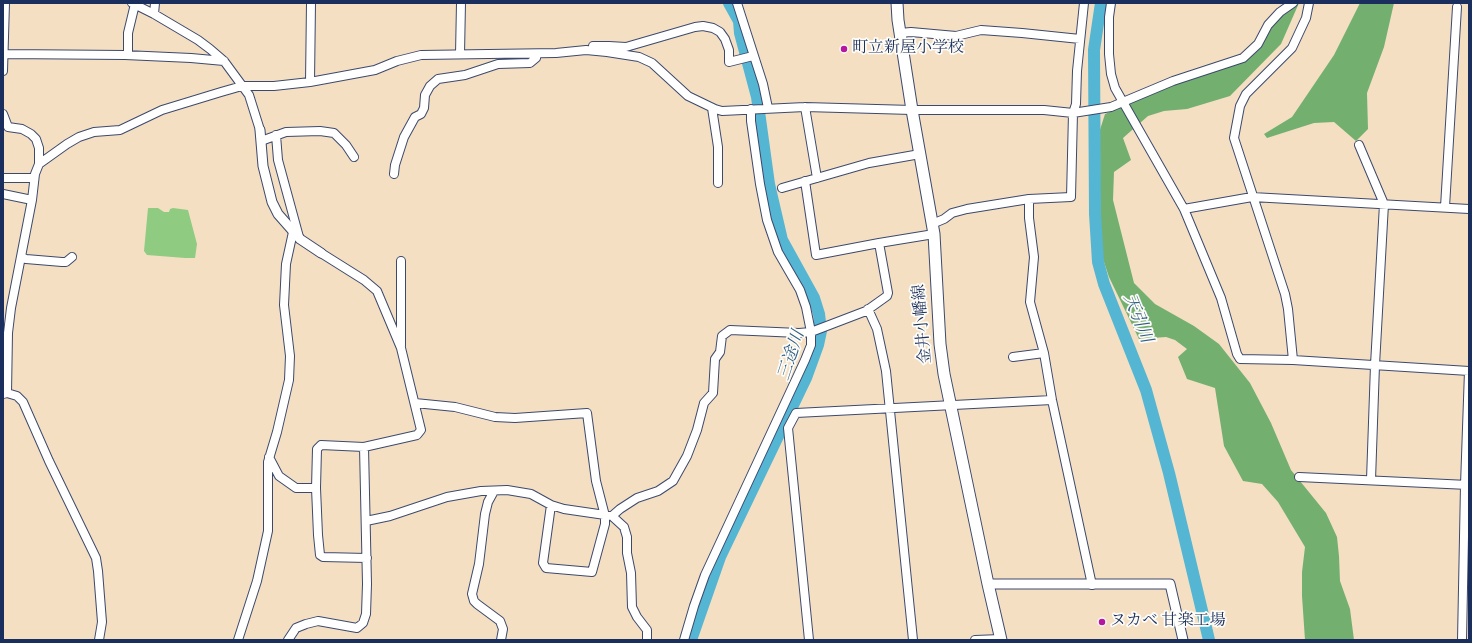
<!DOCTYPE html>
<html>
<head>
<meta charset="utf-8">
<style>
  body { margin:0 }
  #map { position:relative; width:1472px; height:643px; overflow:hidden; background:#f4dfc3; font-family:"Sorts Mill Goudy",serif }
  canvas { display:block }
  .frame { position:absolute; inset:0; border:4px solid #1b2f5e; pointer-events:none }
</style>
</head>
<body>
<div id="map">
<canvas width="1472" height="643"></canvas>
<div class="frame"></div>
</div>
<script>
const context = document.querySelector('canvas').getContext('2d');
context.lineJoin = 'round';
function fillPath(path, color) { context.fillStyle = color; context.fill(path, 'evenodd'); }
const shape = rows => new Path2D(rows.map(r => 'M' + r).join(''));
function stroke(path, color, width, dash) { context.strokeStyle = color; context.lineWidth = width; context.lineCap = dash ? 'butt' : 'round'; context.setLineDash(dash || []); context.stroke(path); }
function label(font, color, halo, rows, align = 'center') {
  context.font = font + ' "Sorts Mill Goudy","Noto Serif JP",serif'; context.lineWidth = 3.5; context.setLineDash([]); context.textBaseline = 'middle'; context.strokeStyle = halo; context.fillStyle = color; for (const [text, x, y, turn = 0] of rows) {
    context.save(); context.translate(x, y); context.rotate((+turn || 0) * Math.PI / 180); context.textAlign = isNaN(turn) ? turn : align; if (halo) context.strokeText(text, 0, 0); context.fillText(text, 0, 0); context.restore();
  }
}
fillPath(shape([
  [148,208,158,208,164,212,169,212,170,209,173,208,188,210,197,244,195,258,185,258,147,255,144,251]
]), '#8fcc81');
fillPath(shape([
  [1299,3,1281,44,1230,96,1187,109,1164,111,1148,116,1123,138,1131,160,1114,172,1113,200,1134,283,1155,304,1194,326,1219,344,1250,383,1271,423,1291,470,1326,513,1337,537,1339,556,1340,581,1350,609,1354,640,1305,640,1302,596,1302,572,1305,547,1278,502,1262,484,1243,481,1224,446,1215,388,1187,379,1178,357,1187,349,1175,340,1166,337,1139,339,1109,277,1102,256,1098,136,1105,114,1174,84,1247,60,1271,26,1283,14],
  [1360,3,1394,3,1384,47,1367,93,1368,129,1356,141,1334,122,1314,123,1267,138,1264,134,1292,117,1334,55]
]), '#73b06f');
stroke(shape([
  [1101,3,1094,50,1095,214,1098,262,1104,284,1146,390,1169,473,1209,640],
  [691,640,720,557,806,378,818,345,821,331,819,314,814,298,782,240,769,184,757,97,740,33,739,21,729,3]
]), '#54b6d3', 12);
const minor = shape([
  [132,3,154,14,198,40,210,49,224,61,249,95,260,130],
  [737,3,763,84,768,108],
  [1111,3,1109,17,1109,54,1111,74,1115,88,1184,209,1221,298,1237,354,1240,359,1293,360,1469,371],
  [154,14,155,3],
  [900,33,911,32,956,36,981,30,1022,33,1080,39],
  [593,46,609,46,626,47,695,27,703,26,713,28,720,32,725,39,729,50,729,62,753,56],
  [5,54,125,55,191,58,224,61],
  [460,54,461,3],
  [128,55,128,33,135,4],
  [3,71,5,3],
  [310,82,311,3],
  [805,107,817,178],
  [712,108,718,147,718,183],
  [751,109,751,121,760,184,767,220,778,252,800,290,806,307,811,332,866,311,887,296,888,293,879,243,934,234],
  [3,114,8,127,22,129,31,134,36,139,39,148,39,164],
  [276,135,278,160,299,237],
  [261,141,286,132,320,131,334,133,346,145,354,157],
  [1359,145,1384,204,1375,365,1371,480],
  [394,174,395,165,404,137,415,117,421,114,424,108,425,95,430,86,438,79,465,75,498,64,530,63,536,58,537,54],
  [3,178,34,178],
  [805,181,816,255,879,243],
  [782,188,869,163,920,154],
  [3,194,32,200],
  [1029,199,1029,218,1034,257,1030,302,1044,353,1052,400,1092,585],
  [1445,207,1457,7],
  [1184,209,1252,197,1469,209],
  [932,224,944,219,952,213,967,209,1029,199,1071,197,1073,113,1076,104,1077,71,1084,3],
  [21,257,26,259,62,262,66,262,72,257],
  [401,261,401,346],
  [868,309,877,329,886,371,913,640],
  [1013,357,1044,353],
  [1293,360,1288,309,1285,294,1234,138,1240,106,1246,94,1292,48,1306,18,1309,3],
  [7,393,8,333,11,308,32,200,35,174,39,164,67,144,79,137,94,132,120,130,162,110,221,92,242,86,274,86,310,82,375,70,397,61,421,55,556,53,586,50,607,52,639,57,652,63,688,96,715,109,722,111,805,107,912,110,1044,110,1073,113,1111,107,1173,81,1243,58,1258,44,1268,25,1280,12,1293,3],
  [3,394,7,393,17,396,23,402,49,461,96,558,98,571,102,622,99,640],
  [415,403,455,407,495,417,515,418,587,413,596,481,605,516,605,524,592,572,546,568,543,563,551,505],
  [364,447,321,445,317,449,316,488,318,535,320,555,323,557,367,558],
  [269,457,279,476,296,488,316,488],
  [1299,477,1468,485],
  [494,491,488,502,485,514,479,564,472,594,474,601,477,604,500,621,503,629,501,640],
  [612,516,620,509,637,498,658,491,673,481,687,456,697,430,704,403,713,393,715,359,720,352,722,336,730,330,799,333,811,332,811,345,805,360,705,575,694,606,684,640],
  [366,521,390,516,447,497,481,491,507,490,531,494,551,505,564,509,612,516,624,527,627,537,627,553,631,573,632,607,637,617,647,630,647,640],
  [238,640,257,581,268,531,268,462,277,432,289,380,290,356,284,305,286,264,293,232],
  [288,640,296,628,306,624,318,621,357,628,363,623,366,614,367,584,364,447,417,435,421,430,401,348,377,291,364,280,321,253],
  [809,640,788,428,796,413,1052,400],
  [975,640,1001,639],
  [1462,640,1465,485,1469,371]
]);
const tertiary = shape([
  [260,130,263,166,272,202,278,214,300,239,321,253],
  [988,584,1170,584,1183,640]
]);
const secondary = shape([
  [897,3,898,20,912,110,934,234,940,344,944,374,988,584,1001,640]
]);
stroke(minor, '#3c496d', 10);
stroke(tertiary, '#3c496d', 11);
stroke(secondary, '#3c496d', 13);
stroke(minor, '#fff', 8);
stroke(tertiary, '#fff', 9);
stroke(secondary, '#fff', 11);
for (const [x, y, r, color] of [
  [844,49,4,"#b5179e"],
  [1102,622,4,"#b5179e"]
]) { const dot = new Path2D(); dot.arc(x, y, r, 0, 2 * Math.PI); context.fillStyle = color; context.fill(dot); stroke(dot, '#fdfcf7', 1.5); }
label('16px', '#1b2f5e', '#fdfcf7', [
  ["町立新屋小学校",852,49],
  ["ヌカベ 甘楽工場",1110,622]
], 'left');
label('16px', '#1b2f5e', '#fdfcf7', [
  ["金井小幡線",924,324,-95]
]);
label('italic 17px', '#2f5e87', '#fdfcf7', [
  ["天引川",1136,319,68],
  ["三途川",793,356,-72]
]);
</script>
</body>
</html>
